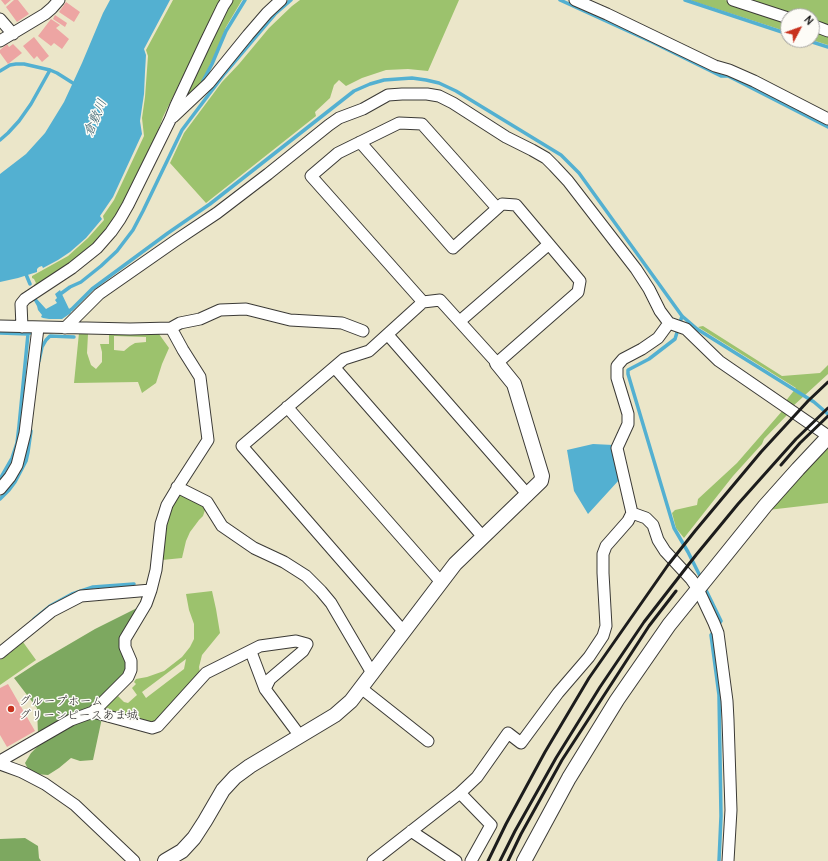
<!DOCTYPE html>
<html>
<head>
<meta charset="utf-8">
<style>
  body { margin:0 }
  #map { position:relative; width:828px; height:861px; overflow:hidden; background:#ebe6c9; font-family:Pangolin,sans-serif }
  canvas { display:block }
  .north { position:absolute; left:780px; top:8px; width:40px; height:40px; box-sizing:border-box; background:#fdfcf7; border:1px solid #a3a29f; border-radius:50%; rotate:49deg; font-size:11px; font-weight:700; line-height:16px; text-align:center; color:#1c1c1c }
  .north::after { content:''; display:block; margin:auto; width:14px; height:18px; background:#c8321e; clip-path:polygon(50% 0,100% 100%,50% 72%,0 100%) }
</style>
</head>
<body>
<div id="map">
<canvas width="828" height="861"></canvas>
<div class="north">N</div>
</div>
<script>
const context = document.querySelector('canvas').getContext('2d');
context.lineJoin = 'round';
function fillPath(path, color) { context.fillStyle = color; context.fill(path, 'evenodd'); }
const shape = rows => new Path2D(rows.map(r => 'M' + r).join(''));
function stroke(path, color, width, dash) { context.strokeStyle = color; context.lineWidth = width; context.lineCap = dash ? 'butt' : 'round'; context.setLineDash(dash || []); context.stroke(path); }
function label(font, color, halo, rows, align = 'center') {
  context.font = font + ' Pangolin,"Klee One",sans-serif'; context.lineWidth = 3; context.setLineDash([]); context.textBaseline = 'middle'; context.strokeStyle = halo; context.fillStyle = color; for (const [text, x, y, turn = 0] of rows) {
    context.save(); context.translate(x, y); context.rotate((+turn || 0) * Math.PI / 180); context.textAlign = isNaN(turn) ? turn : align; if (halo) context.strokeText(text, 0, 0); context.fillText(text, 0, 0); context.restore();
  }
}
fillPath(shape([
  [173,0,223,0,207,29,201,39,163,117,158,131,158,139,120,215,102,240,36,288,34,285,36,283,34,279,32,278,32,276,68,256,88,238,104,220,103,216,114,200,144,136,142,118,145,97,148,56,146,50],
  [231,0,242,0,226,27,218,48,202,82,182,107,187,90],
  [300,0,459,0,428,71,408,69,386,70,362,78,346,86,339,80,334,85,330,98,315,112,316,116,206,203,170,163,184,133,222,82,239,64,269,28,292,6],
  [689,0,725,0,788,20,788,32],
  [744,0,828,0,828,26,812,21,812,16,795,16],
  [812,28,828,33,828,45,812,40],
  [703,326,782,376,820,373,828,365,828,374,792,407,785,402,796,388,698,327],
  [79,333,88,334,87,353,91,365,96,369,102,362,102,352,100,344,109,344,109,335,159,334,169,348,162,364,156,383,142,393,138,382,74,383],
  [114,336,146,337,146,342,135,343,130,346,124,351,114,350],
  [783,410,788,414,764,439,762,444,733,476,684,538,676,528,672,513,675,510,697,505,698,499,737,463],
  [828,446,828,503,768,510],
  [179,492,206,507,203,516,199,520,190,532,186,541,182,558,162,560,164,536,168,515],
  [212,591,216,609,220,633,202,655,199,667,200,673,156,724,112,715,105,707,118,696,124,702,128,703,137,695,132,688,136,684,134,682,136,679,147,677,164,671,182,657,190,647,194,639,194,624,189,610,186,594],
  [186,659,184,669,146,698,142,692],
  [23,642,36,660,0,685,0,660,10,653]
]), '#9cc26d');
fillPath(shape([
  [137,608,122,635,128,669,91,709,38,734,37,708,14,678,37,663,95,629],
  [93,716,102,718,93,760,80,761,71,758,59,768,48,775,35,774,28,769,25,763,31,753,45,739,66,726],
  [25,838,38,846,39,858,41,861,0,861,0,839]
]), '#7da860');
fillPath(shape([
  [110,0,170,0,144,49,146,55,145,72,144,94,140,121,142,134,113,197,100,216,102,219,86,238,70,252,58,260,43,268,42,266,39,267,37,269,37,272,18,278,0,282,0,174,26,154,45,133,64,102,82,63,103,13],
  [60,290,71,313,62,319,49,319,43,318,41,317,42,315,38,310,37,306,33,299,36,298,46,309,57,303,55,300,57,298,55,294],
  [593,444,613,445,619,480,588,514,574,491,567,450]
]), '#53b0d1');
stroke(shape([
  [560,0,652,42,721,76,728,76,736,80,828,127],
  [685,0,788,34],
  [806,40,828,47],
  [0,71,10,65,16,64,24,64,50,70],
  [205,82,203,81,212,64,226,31,245,0],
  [0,140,8,133,19,121,31,104,50,70,57,73,76,85],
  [25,272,30,284],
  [59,295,70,287,81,282,101,266,117,251,133,230,143,211,182,130,225,73,275,14,291,0],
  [66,313,72,309,92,289,168,233,210,204,354,91,370,84,384,80,412,78,426,80,439,83,456,91,561,155,579,173,682,316,697,329,814,402,828,414],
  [682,316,675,339,649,359,628,370,628,374,674,528,688,552,702,580],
  [0,333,28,334],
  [39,361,42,347,46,340,50,336,74,337],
  [0,479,12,458,17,443,19,426,28,334,30,333],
  [0,499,9,490,15,482,26,461,28,452,31,431],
  [704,586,721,621,711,635,719,695,721,816,719,861],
  [34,619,50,606,72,594,93,587,134,584]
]), '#53b0d1', 3.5);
fillPath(shape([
  [1,0,11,0,5,5],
  [14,0,18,0,29,14,17,22,6,7],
  [66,2,80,12,74,22,59,12],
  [55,15,67,23,65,27,53,19],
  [51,19,60,25,56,28,69,39,62,49,54,43,51,46,38,36],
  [34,37,49,56,42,62,37,56,34,59,23,46],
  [7,44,9,47,13,44,22,53,8,64,0,53,0,50],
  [8,684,35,731,7,747,0,735,0,688]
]), '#eda5a3');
const minor = shape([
  [575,0,607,14,715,66,729,70,754,81,828,119],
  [733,0,788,18],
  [0,19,13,34],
  [812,25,828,31],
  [0,41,45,14,52,8,59,0],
  [173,117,209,83,248,35,267,13,281,0],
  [360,142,453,248,502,204,516,205,580,281,578,292,497,363,440,300,423,302,369,351,344,359,242,446,404,632],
  [423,302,311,176,338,153,399,123,422,124,497,208],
  [460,321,549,244],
  [0,326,130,329,171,328,180,323,200,319,220,310,246,309,290,320,342,323,363,331],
  [22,327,21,304,25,299,72,268,97,248,111,232,120,219,128,205,170,120,176,105,206,41,223,6,227,0],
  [65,328,99,294,175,241,217,213,268,174,329,125,339,118,363,109,388,95,402,94,427,94,439,96,453,103,506,137,532,150,546,158,554,166,568,181,636,269,649,289,660,311,669,323,686,329,719,361,828,436],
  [388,335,528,495],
  [335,368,483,537],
  [287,407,441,582],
  [177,487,207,502,222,526,254,548,284,562,306,576,321,591,331,603,372,673],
  [0,489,10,477,17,465,25,433,38,328],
  [632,513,646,518,653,525,658,540,665,551,691,579,698,589,714,623,718,633,727,701,728,720,731,810,728,861],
  [251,652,265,689,300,736],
  [0,653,52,611,81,596,151,590,156,570,161,524,167,505,179,485,208,440,200,377,183,350,171,328],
  [361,688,428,741],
  [93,712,128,677,131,670,131,661,125,647,125,639,146,604,151,590],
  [0,761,71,720,93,712,152,728,158,726,206,673,260,646,296,641,307,644,303,651,270,679,265,689],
  [0,764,22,772,45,784,75,805,134,861],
  [460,793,491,825,471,861],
  [411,831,456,861],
  [373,861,460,793,477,777,508,733,521,743,558,693,589,657,603,636,606,626,603,573,603,554,606,546,628,521,632,513,617,448,628,424,628,414,617,378,617,366,623,359,642,349,658,338,669,323]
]);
const tertiary = shape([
  [165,861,182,851,194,838,205,821,223,790,235,777,250,766,335,715,351,701,455,564,541,481,542,476,514,384,497,363],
  [524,861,569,778,617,700,669,625,765,506,798,469,828,437]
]);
stroke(minor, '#3b3a36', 13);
stroke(tertiary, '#3b3a36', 16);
stroke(minor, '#fff', 11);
stroke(tertiary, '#fff', 14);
stroke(shape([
  [781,465,800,443,828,416],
  [488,861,506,824,545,752,589,678,668,565,695,531,761,452,808,401,828,382],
  [500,861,515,831,556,758,600,687,644,622,696,555,738,504,796,439,828,408],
  [508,861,521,834,562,760,649,626,676,591]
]), '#1c1c1c', 3);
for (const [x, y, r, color] of [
  [11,709,4,"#c8321e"]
]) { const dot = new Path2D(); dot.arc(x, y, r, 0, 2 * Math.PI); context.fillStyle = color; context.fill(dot); stroke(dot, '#fdfcf7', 1.5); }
label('12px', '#1c1c1c', '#fdfcf7', [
  ["グループホーム",19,702],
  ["グリーンピースあま城",19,716]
], 'left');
label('italic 13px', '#355f6d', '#fdfcf7', [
  ["倉敷川",96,118,-67]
]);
</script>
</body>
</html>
